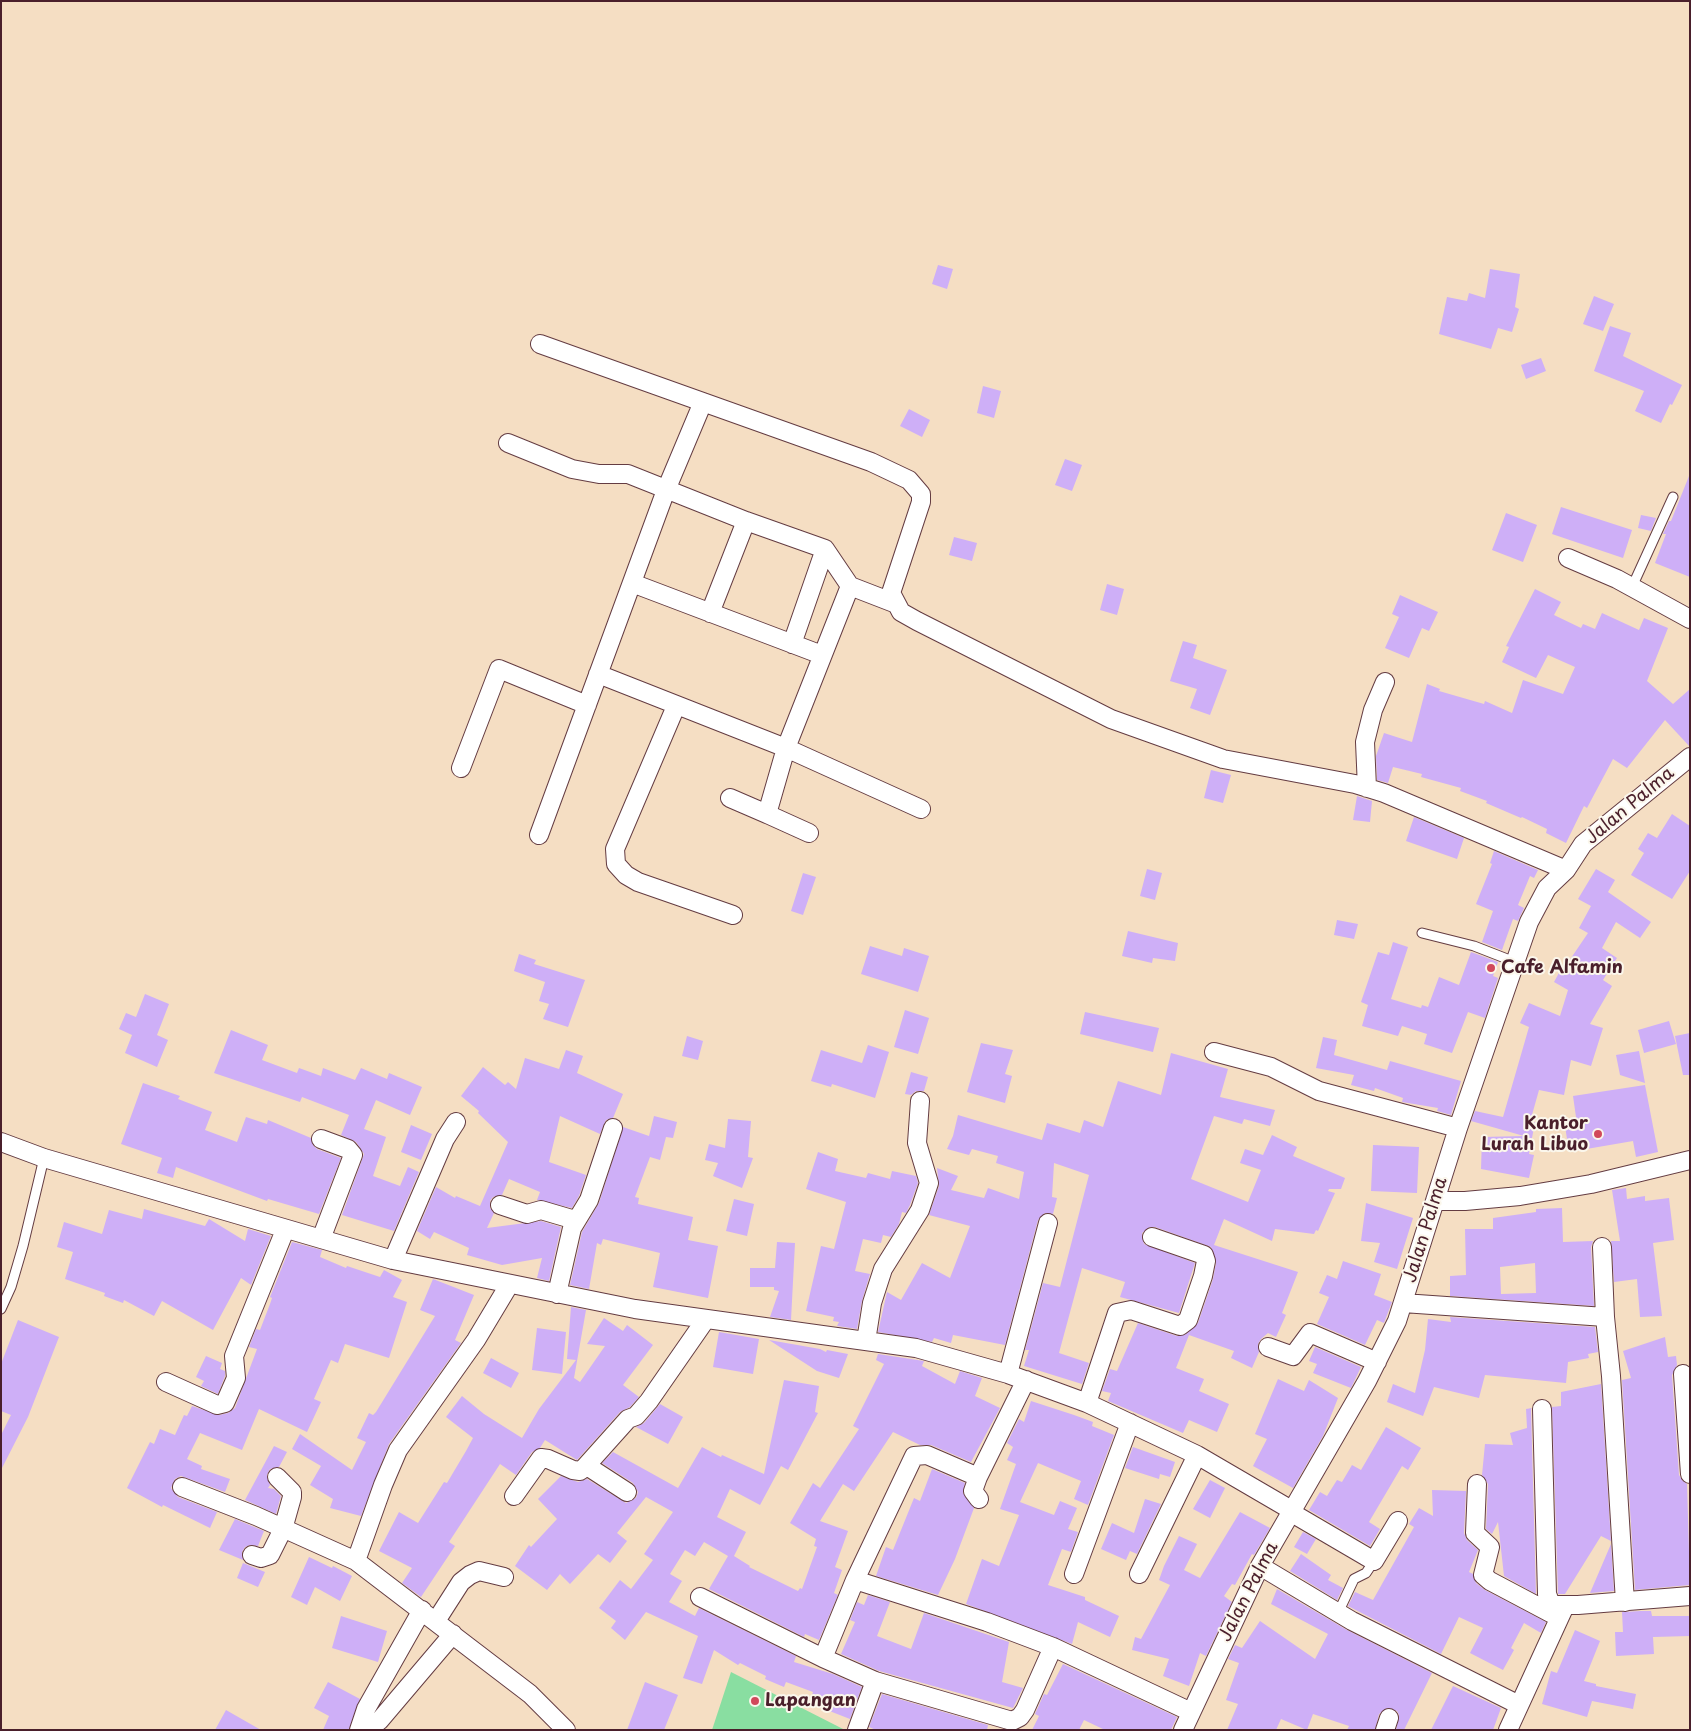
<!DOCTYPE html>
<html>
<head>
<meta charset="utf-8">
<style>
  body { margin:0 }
  #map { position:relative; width:1691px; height:1731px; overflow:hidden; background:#f5dec3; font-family:"Playpen Sans",sans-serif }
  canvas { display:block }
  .frame { position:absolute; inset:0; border:2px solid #4a1f2b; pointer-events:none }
</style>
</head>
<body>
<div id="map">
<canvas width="1691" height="1731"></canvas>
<div class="frame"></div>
</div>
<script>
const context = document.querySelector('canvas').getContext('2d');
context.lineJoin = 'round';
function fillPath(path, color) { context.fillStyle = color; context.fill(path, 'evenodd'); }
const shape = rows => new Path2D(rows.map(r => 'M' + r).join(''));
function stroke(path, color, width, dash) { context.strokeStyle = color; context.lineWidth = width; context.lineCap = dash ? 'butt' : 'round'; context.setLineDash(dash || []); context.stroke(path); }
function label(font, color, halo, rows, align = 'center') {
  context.font = font + ' "Playpen Sans",sans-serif'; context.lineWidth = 4; context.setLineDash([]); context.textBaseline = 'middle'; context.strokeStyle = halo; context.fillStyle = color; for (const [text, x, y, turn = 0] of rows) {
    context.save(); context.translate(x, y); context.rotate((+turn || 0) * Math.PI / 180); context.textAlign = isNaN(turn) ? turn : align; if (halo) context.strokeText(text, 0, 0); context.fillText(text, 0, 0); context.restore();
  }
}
fillPath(shape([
  [731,1672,845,1730,712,1730]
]), '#89dea1');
fillPath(shape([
  [938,265,953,269,947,289,932,284],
  [1490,269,1520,274,1515,307,1519,309,1512,332,1498,328,1491,349,1439,334,1447,297,1467,301,1469,293,1485,298],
  [1594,296,1614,304,1603,331,1583,324],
  [1610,326,1631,333,1623,356,1682,385,1672,405,1670,404,1661,423,1635,411,1644,391,1594,371],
  [1541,358,1546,371,1526,379,1521,365],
  [983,386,1001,391,994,418,977,413],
  [909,409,930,420,922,437,900,426],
  [1065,459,1082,465,1072,491,1055,485],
  [1689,476,1690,476,1690,577,1655,563,1666,534,1663,534,1669,521,1671,521],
  [1561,507,1632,530,1623,558,1552,534],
  [1506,513,1537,525,1523,562,1492,550],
  [1641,515,1656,518,1651,531,1638,528],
  [954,537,977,543,972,561,949,555],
  [1107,584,1124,589,1117,615,1100,610],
  [1535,589,1561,602,1554,615,1581,628,1583,624,1595,629,1602,613,1639,630,1644,618,1668,628,1647,681,1673,704,1690,689,1690,747,1665,720,1627,768,1613,759,1587,808,1584,806,1566,843,1546,833,1547,829,1522,817,1521,818,1486,803,1487,801,1460,791,1461,788,1421,777,1422,774,1393,767,1388,783,1377,780,1376,756,1384,733,1412,742,1427,684,1440,689,1439,691,1484,704,1485,701,1512,713,1523,680,1563,694,1575,667,1548,655,1536,678,1502,662,1509,647,1506,646],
  [1400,595,1438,612,1429,631,1422,628,1409,658,1385,648,1399,617,1392,614],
  [1183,641,1197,645,1193,658,1227,670,1210,715,1190,708,1197,689,1170,681],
  [1211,770,1231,775,1223,803,1204,798],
  [1357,796,1372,801,1370,822,1353,820],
  [1672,814,1690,826,1690,871,1672,899,1631,875,1644,853,1638,849,1648,833,1657,838],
  [1414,817,1464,838,1457,859,1406,841],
  [1494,851,1538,870,1534,878,1530,876,1518,905,1524,908,1518,921,1513,919,1502,950,1482,942,1493,911,1476,904,1492,864,1490,863],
  [1147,869,1162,873,1155,900,1140,896],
  [1596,869,1615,880,1608,892,1651,922,1640,938,1616,922,1602,948,1617,958,1603,980,1612,986,1590,1024,1603,1028,1591,1066,1571,1060,1564,1095,1539,1090,1530,1122,1535,1122,1529,1154,1534,1155,1529,1178,1481,1169,1482,1137,1524,1136,1471,1121,1475,1111,1503,1117,1529,1027,1520,1023,1529,1003,1560,1016,1568,990,1554,982,1566,960,1569,961,1588,933,1579,928,1591,906,1578,899],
  [803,873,816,877,803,915,791,911],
  [1337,920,1358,924,1354,939,1334,935],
  [1128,931,1178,943,1175,961,1153,958,1152,963,1122,956],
  [1393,942,1408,947,1391,999,1421,1008,1422,1005,1428,1007,1439,977,1459,985,1471,952,1498,962,1493,976,1498,978,1485,1018,1468,1012,1452,1053,1424,1044,1427,1034,1402,1026,1398,1036,1362,1026,1368,1005,1361,1002,1378,952,1389,955],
  [870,946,902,956,904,948,929,956,918,992,861,974],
  [519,954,536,960,534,964,585,980,568,1027,543,1019,549,1004,539,1001,545,982,514,971],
  [145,994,169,1004,157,1035,168,1040,157,1067,125,1053,132,1035,119,1029,126,1013,136,1017],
  [905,1010,929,1018,918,1054,894,1047],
  [1085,1012,1159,1028,1153,1052,1080,1034],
  [1669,1021,1676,1044,1644,1053,1638,1030],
  [231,1030,268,1045,262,1060,297,1073,299,1068,321,1076,323,1068,355,1080,361,1068,387,1079,389,1073,422,1087,410,1115,376,1100,364,1129,386,1137,373,1176,400,1186,408,1167,419,1172,394,1231,342,1215,364,1154,356,1142,341,1135,349,1115,302,1097,300,1102,214,1073],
  [1690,1033,1690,1075,1683,1075,1675,1036],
  [687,1036,703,1041,698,1060,682,1056],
  [1323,1037,1337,1040,1334,1055,1387,1070,1390,1061,1461,1081,1451,1115,1437,1111,1438,1108,1402,1102,1403,1098,1375,1088,1374,1091,1351,1085,1354,1075,1316,1068],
  [981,1043,1013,1050,1005,1074,1012,1076,1005,1103,967,1092],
  [868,1045,889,1052,875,1098,832,1084,831,1087,811,1081,821,1050,862,1063],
  [566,1050,583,1056,577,1073,623,1094,613,1118,606,1120,600,1134,560,1116,549,1162,586,1175,579,1196,572,1208,537,1200,540,1192,509,1179,502,1195,493,1197,490,1201,490,1208,494,1213,487,1228,541,1221,561,1227,549,1281,537,1278,542,1258,502,1265,467,1255,469,1248,434,1232,430,1239,417,1231,436,1187,455,1198,456,1196,480,1206,508,1142,478,1113,479,1111,461,1096,483,1067,505,1085,508,1082,516,1089,525,1058,559,1069],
  [1639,1051,1645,1083,1620,1075,1616,1055],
  [1171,1053,1228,1069,1220,1097,1275,1110,1270,1126,1244,1119,1242,1124,1214,1116,1191,1179,1248,1202,1261,1170,1240,1163,1245,1149,1263,1155,1272,1135,1297,1147,1293,1156,1345,1178,1341,1189,1329,1189,1328,1191,1335,1193,1318,1231,1316,1230,1314,1234,1275,1229,1272,1241,1224,1219,1214,1245,1298,1272,1282,1313,1286,1315,1276,1337,1268,1333,1261,1339,1258,1344,1259,1352,1252,1368,1231,1358,1234,1351,1189,1335,1176,1368,1204,1379,1199,1391,1229,1404,1217,1432,1189,1420,1183,1433,1108,1401,1111,1393,1102,1391,1110,1369,1117,1371,1138,1323,1177,1336,1186,1334,1198,1323,1213,1279,1216,1263,1211,1247,1155,1227,1150,1227,1142,1233,1144,1244,1195,1263,1179,1313,1120,1297,1125,1282,1082,1268,1059,1353,1089,1363,1082,1384,1024,1366,1029,1350,1025,1350,1043,1283,1060,1287,1089,1175,1054,1163,1052,1197,1057,1198,1053,1214,1045,1213,1038,1220,1005,1345,953,1335,951,1343,934,1338,932,1342,878,1332,887,1292,901,1300,922,1263,950,1278,970,1226,929,1215,939,1186,937,1168,958,1176,951,1190,984,1198,988,1188,1019,1199,1024,1172,996,1163,998,1156,972,1149,969,1155,947,1149,953,1136,958,1115,1042,1140,1047,1123,1080,1133,1084,1120,1103,1127,1118,1081,1161,1095],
  [911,1072,928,1077,924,1091,916,1091,911,1095,905,1094],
  [143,1083,180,1096,178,1099,212,1112,205,1130,237,1142,246,1117,267,1124,268,1120,311,1138,313,1145,317,1149,341,1158,319,1214,268,1199,267,1201,176,1167,173,1178,157,1173,162,1158,121,1144],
  [1645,1085,1658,1152,1636,1157,1633,1141,1569,1152,1565,1126,1577,1124,1573,1096],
  [654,1116,677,1122,673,1138,666,1137,660,1160,650,1157,635,1197,639,1198,638,1204,693,1217,688,1240,718,1246,708,1298,653,1287,660,1253,603,1239,601,1245,597,1243,589,1289,570,1285,582,1232,599,1203,623,1127,649,1136],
  [728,1119,751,1121,748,1157,753,1158,742,1188,713,1176,718,1163,705,1160,709,1144,725,1148],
  [411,1125,432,1134,421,1160,401,1152],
  [1373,1145,1419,1147,1417,1193,1371,1191],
  [818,1152,838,1159,835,1171,866,1178,868,1173,890,1179,892,1171,916,1176,918,1183,910,1205,906,1213,902,1212,899,1224,891,1237,883,1235,881,1243,863,1239,855,1271,870,1274,862,1301,857,1329,837,1326,839,1322,833,1321,834,1317,806,1311,821,1246,834,1249,846,1202,806,1189],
  [1626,1188,1627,1199,1645,1196,1645,1201,1669,1198,1674,1240,1653,1243,1662,1316,1640,1317,1637,1279,1614,1282,1611,1241,1620,1241,1612,1190],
  [734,1199,754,1204,747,1236,726,1231],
  [1366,1203,1413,1218,1397,1269,1374,1262,1380,1243,1361,1241],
  [1562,1208,1563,1242,1593,1241,1591,1247,1594,1306,1450,1296,1450,1276,1466,1275,1465,1229,1493,1229,1493,1218,1536,1212,1536,1209],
  [1535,1263,1536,1293,1501,1294,1500,1267],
  [144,1209,205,1226,209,1219,245,1241,248,1229,271,1236,251,1285,241,1278,213,1330,162,1301,154,1316,124,1300,123,1303,104,1296,105,1293,65,1279,73,1252,57,1247,64,1222,102,1234,109,1210,142,1219],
  [292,1242,322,1250,320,1257,346,1268,347,1266,380,1277,384,1270,402,1280,393,1297,407,1302,389,1358,345,1344,338,1363,331,1360,314,1399,321,1402,307,1432,259,1409,242,1450,200,1433,187,1459,202,1466,201,1469,230,1479,225,1492,181,1476,175,1479,171,1488,178,1497,217,1512,210,1528,163,1505,162,1507,127,1488,150,1442,154,1444,160,1429,175,1435,184,1415,187,1416,192,1406,219,1415,228,1413,235,1408,257,1349,249,1347,256,1329,260,1330,270,1304,272,1298,270,1297],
  [777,1242,795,1243,791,1320,770,1317,779,1291,774,1290,774,1287,750,1287,750,1268,775,1268],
  [1343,1261,1381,1274,1374,1295,1392,1302,1384,1323,1377,1320,1365,1345,1317,1324,1329,1297,1319,1293,1327,1275,1337,1279],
  [433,1279,474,1295,455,1340,461,1343,389,1444,361,1516,330,1508,333,1499,310,1485,321,1466,292,1449,300,1434,352,1470,366,1442,357,1438,369,1413,373,1415,376,1412,435,1316,420,1310],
  [571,1307,586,1310,574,1378,580,1382,605,1346,587,1344,604,1318,623,1331,627,1325,653,1345,623,1385,639,1397,630,1407,620,1412,577,1460,545,1440,540,1448,532,1452,516,1475,500,1464,449,1542,455,1546,421,1597,402,1583,412,1568,379,1551,399,1512,418,1523,444,1482,447,1483,466,1451,473,1438,446,1417,462,1396,484,1414,522,1438,539,1409,576,1360,567,1359],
  [1450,1317,1595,1327,1598,1352,1588,1354,1589,1358,1568,1362,1566,1383,1485,1375,1479,1398,1434,1387,1423,1416,1387,1402,1393,1384,1415,1393,1425,1350,1428,1319,1451,1322],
  [18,1320,59,1337,28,1417,1,1470,1,1435,11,1415,1,1411,1,1364],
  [537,1328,566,1332,562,1374,532,1370],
  [719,1332,759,1339,753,1374,713,1367],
  [1665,1337,1668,1357,1676,1356,1677,1365,1672,1375,1679,1475,1682,1480,1687,1484,1690,1585,1635,1590,1622,1380,1631,1378,1623,1351],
  [769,1340,820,1349,826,1352,827,1350,848,1354,839,1378,817,1371],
  [1315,1347,1361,1367,1351,1388,1313,1373,1317,1364,1309,1361],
  [878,1354,924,1361,922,1366,955,1384,960,1371,982,1378,975,1396,1000,1408,971,1462,931,1445,920,1445,893,1432,854,1491,843,1484,820,1521,848,1531,835,1567,842,1570,834,1593,838,1595,819,1640,805,1634,804,1637,709,1589,728,1556,704,1542,695,1556,685,1550,670,1574,682,1581,669,1602,695,1616,699,1608,796,1656,794,1662,833,1674,862,1687,850,1719,809,1703,813,1692,786,1682,784,1687,765,1679,766,1676,740,1663,738,1665,714,1650,702,1684,683,1678,698,1636,646,1612,625,1640,611,1628,616,1621,599,1608,620,1580,631,1589,653,1560,644,1554,673,1512,646,1497,617,1533,627,1541,610,1563,598,1554,570,1584,560,1574,547,1590,515,1566,529,1545,531,1547,557,1519,538,1499,561,1476,578,1482,587,1479,626,1503,636,1498,638,1492,633,1483,602,1463,613,1452,678,1488,702,1447,721,1457,722,1455,764,1474,784,1380,819,1386,815,1412,818,1413,788,1470,781,1466,760,1505,730,1489,717,1517,746,1532,734,1556,750,1566,749,1567,798,1591,800,1588,802,1589,817,1547,814,1546,816,1539,790,1523,813,1483,820,1488,859,1429,853,1426,884,1364,876,1360],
  [206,1356,222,1363,220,1369,225,1371,225,1376,218,1394,201,1386,204,1381,196,1377],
  [491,1358,519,1373,511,1388,483,1373],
  [1278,1379,1304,1391,1309,1380,1338,1398,1323,1436,1293,1488,1253,1466,1267,1439,1255,1434],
  [1601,1384,1611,1541,1601,1536,1565,1594,1558,1594,1552,1407,1561,1406,1561,1392],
  [1031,1401,1074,1415,1093,1422,1092,1426,1114,1435,1088,1505,1074,1499,1081,1481,1038,1463,1020,1502,1054,1515,1060,1501,1077,1508,1068,1529,1078,1532,1071,1552,1062,1549,1048,1585,1085,1597,1085,1600,1119,1616,1110,1637,1078,1622,1072,1644,966,1604,982,1559,999,1566,1019,1515,1000,1509,1016,1464,1007,1460,1013,1447,1007,1443,1019,1419,1024,1422],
  [660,1404,683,1417,668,1444,636,1427,644,1423],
  [1532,1408,1531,1409,1536,1594,1504,1576,1498,1522,1492,1534,1486,1529,1488,1484,1482,1475,1485,1444,1513,1445,1510,1433,1527,1428,1526,1409],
  [1386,1427,1421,1448,1408,1470,1402,1466,1369,1522,1380,1529,1370,1546,1309,1510,1320,1492,1327,1496,1337,1480,1342,1482,1352,1465,1361,1470],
  [274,1446,287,1452,279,1467,270,1469,267,1475,270,1485,268,1488,274,1489,281,1496,276,1514,245,1500],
  [1133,1447,1175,1462,1170,1477,1160,1474,1159,1479,1125,1468],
  [932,1469,965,1483,963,1493,974,1508,955,1559,938,1595,876,1576,886,1547,893,1550,914,1498,920,1501],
  [1210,1480,1225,1488,1210,1518,1193,1509],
  [1432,1490,1466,1491,1464,1533,1467,1540,1478,1550,1469,1572,1473,1574,1476,1583,1485,1590,1546,1622,1541,1633,1524,1623,1511,1648,1514,1650,1503,1670,1470,1653,1483,1628,1459,1617,1441,1654,1348,1606,1355,1592,1373,1600,1414,1527,1409,1524,1419,1508,1433,1516],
  [1145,1499,1161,1504,1137,1554,1130,1551,1126,1560,1101,1549,1112,1523,1134,1533],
  [1240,1512,1270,1528,1254,1555,1252,1554,1235,1585,1232,1584,1224,1596,1232,1602,1206,1656,1200,1653,1189,1686,1163,1676,1169,1659,1132,1650,1135,1637,1141,1639,1170,1585,1159,1580,1164,1566,1179,1536,1197,1544,1184,1570,1200,1578],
  [235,1519,264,1531,258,1546,250,1545,245,1547,242,1552,243,1560,219,1550],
  [1303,1532,1316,1539,1307,1554,1294,1547],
  [1611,1544,1614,1591,1590,1593],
  [1301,1554,1331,1575,1328,1580,1343,1588,1337,1600,1290,1571],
  [309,1557,332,1568,333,1566,352,1576,340,1601,315,1587,307,1605,291,1597],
  [243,1563,265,1572,258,1587,237,1578],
  [1277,1589,1347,1630,1432,1673,1404,1730,1396,1730,1399,1715,1397,1711,1387,1708,1379,1714,1375,1730,1347,1730,1349,1726,1313,1714,1307,1730,1281,1719,1276,1730,1227,1730,1238,1704,1226,1700,1239,1663,1228,1659,1235,1645,1242,1648,1260,1621,1315,1659,1328,1634,1271,1604],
  [868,1595,890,1602,877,1636,911,1649,924,1613,1009,1642,1002,1682,1023,1688,1013,1708,879,1671,841,1654,855,1622,850,1620,857,1602,864,1605],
  [1641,1611,1651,1611,1652,1616,1690,1616,1690,1636,1653,1637,1654,1654,1616,1656,1615,1632,1623,1632,1622,1612],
  [341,1616,387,1631,378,1662,332,1648],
  [1575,1630,1600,1641,1584,1681,1596,1684,1596,1686,1636,1694,1633,1709,1592,1701,1587,1717,1542,1704,1551,1671,1557,1673],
  [1063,1664,1177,1717,1171,1730,1105,1730,1084,1720,1079,1730,1032,1730,1039,1716,1035,1714,1044,1694,1047,1695],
  [328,1682,360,1699,349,1730,323,1730,329,1716,314,1708],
  [645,1682,678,1695,664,1730,627,1730],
  [1453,1686,1501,1708,1493,1730,1431,1730],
  [882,1694,988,1725,987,1730,876,1730,869,1727],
  [226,1710,261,1730,215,1730]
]), '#ceaff7');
const service = shape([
  [1632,587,1673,497],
  [1422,933,1474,946,1515,962],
  [1,1309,11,1287,23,1246,44,1158],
  [1338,1613,1354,1579,1366,1573,1374,1561]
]);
const minor = shape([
  [540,344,871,462,909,480,921,494,921,502,891,593,901,612,917,621,1111,719,1223,759,1355,784,1384,793,1566,870],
  [508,443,572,469,599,474,628,474,746,521,825,549,850,586,894,603],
  [1568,558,1617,579,1690,619],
  [632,583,822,655],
  [710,613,746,521],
  [792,644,825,549],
  [598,674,786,748,921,809],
  [676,706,615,849,616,864,626,875,638,882,733,915],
  [461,768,499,669,587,705],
  [1367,788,1365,742,1373,710,1385,682],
  [730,798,767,814],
  [809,833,767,814,786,748,850,586],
  [539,835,666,490,703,402],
  [1214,1052,1271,1067,1319,1091,1458,1128],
  [321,1139,348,1149,353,1155,321,1239],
  [1,1142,44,1158,393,1260,635,1309,916,1348,1008,1374,1087,1403,1197,1455,1293,1511],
  [1435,1201,1465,1201,1520,1196,1591,1184,1690,1160],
  [500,1205,527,1214,541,1210,575,1220],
  [1602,1247,1605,1317,1611,1376,1625,1602],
  [393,1260,445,1139,456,1122],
  [509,1285,476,1340,398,1450,383,1485,356,1561,530,1694,566,1730],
  [557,1294,572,1228,589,1200,613,1128],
  [1403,1303,1605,1317],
  [866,1341,872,1303,883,1269,920,1210,929,1183,917,1143,920,1101],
  [1268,1347,1293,1356,1310,1333,1377,1362],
  [1008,1374,1048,1223],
  [1683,1374,1690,1474],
  [166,1382,217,1405,225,1403,236,1378,234,1356,285,1230],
  [1087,1403,1117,1313,1131,1310,1180,1326,1188,1320,1203,1276,1206,1261,1204,1255,1152,1237],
  [1542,1409,1547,1594,1550,1602,1555,1605,1578,1605,1690,1596],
  [587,1466,627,1492],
  [978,1477,973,1491,979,1499],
  [1477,1484,1475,1533,1490,1547,1483,1575,1490,1581,1558,1617],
  [182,1487,256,1516,356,1561],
  [514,1496,541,1458,548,1459,573,1470,580,1471,585,1467,628,1419,636,1416,649,1401,706,1319],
  [1292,1513,1374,1561,1398,1521],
  [252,1555,261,1558,270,1555,283,1529,292,1497,292,1492,277,1477],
  [1260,1566,1352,1621,1519,1705],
  [1074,1574,1130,1423],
  [1139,1574,1197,1455],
  [855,1580,987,1622,1053,1647,1191,1712],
  [700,1597,823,1658,875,1681,1012,1721,1020,1717,1025,1710,1053,1647],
  [436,1621,461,1582,470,1575,479,1571,504,1577],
  [823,1658,855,1580,914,1456,927,1455,978,1477,1026,1380],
  [359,1730,366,1709,422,1610],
  [368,1730,380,1720,453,1634],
  [857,1730,875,1681],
  [1183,1730,1260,1566,1367,1381,1397,1321,1458,1128,1529,922,1547,888,1566,870,1583,844,1690,757],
  [1385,1730,1389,1718],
  [1508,1730,1564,1608]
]);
stroke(service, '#643c42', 11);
stroke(minor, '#643c42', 20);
stroke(service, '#fff', 9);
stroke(minor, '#fff', 18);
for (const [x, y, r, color] of [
  [1491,968,5,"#d1495b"],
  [1598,1134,5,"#d1495b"],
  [755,1701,5,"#d1495b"]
]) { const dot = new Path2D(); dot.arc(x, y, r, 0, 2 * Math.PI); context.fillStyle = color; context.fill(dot); stroke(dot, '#fbf7ec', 2); }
label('18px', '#4a1f2b', '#fbf7ec', [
  ["Jalan Palma",1630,806,-40],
  ["Jalan Palma",1426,1230,-73],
  ["Jalan Palma",1249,1592,-63]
]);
label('bold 18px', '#4a1f2b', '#fbf7ec', [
  ["Cafe Alfamin",1501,968],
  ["Kantor",1588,1124,"right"],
  ["Lurah Libuo",1588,1145,"right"],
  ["Lapangan",765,1701]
], 'left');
</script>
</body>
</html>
